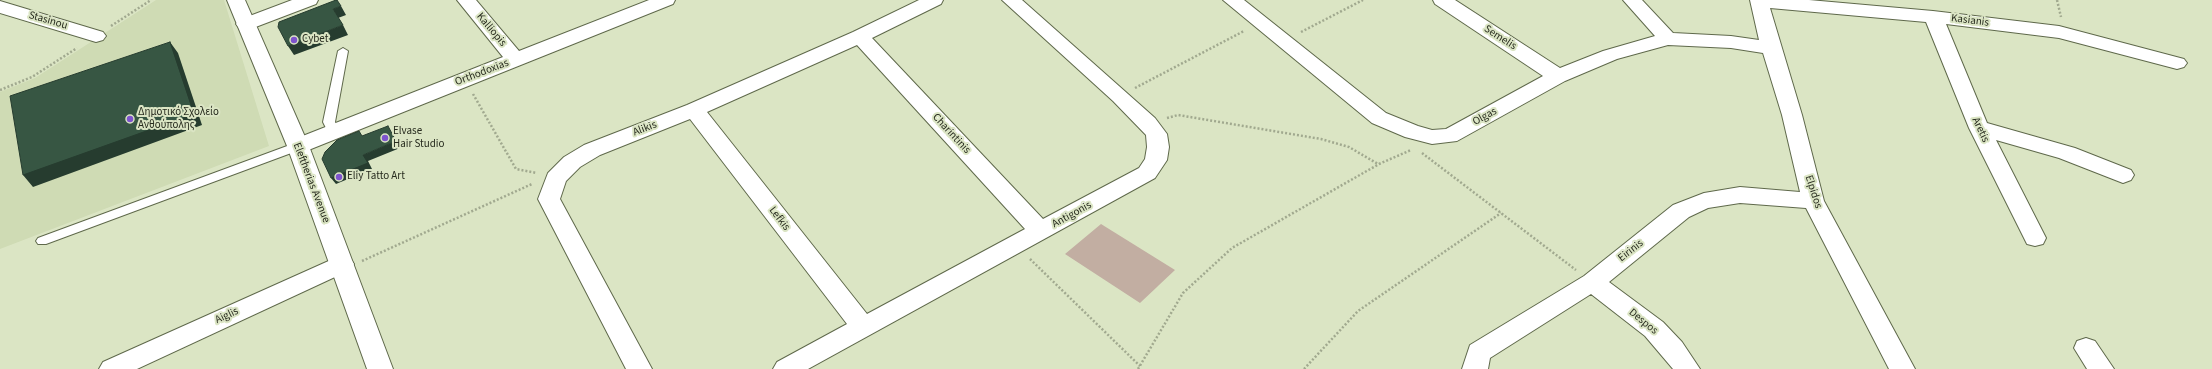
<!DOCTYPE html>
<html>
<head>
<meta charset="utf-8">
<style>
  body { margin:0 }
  canvas { display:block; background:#dbe5c4 }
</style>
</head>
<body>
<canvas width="2212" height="369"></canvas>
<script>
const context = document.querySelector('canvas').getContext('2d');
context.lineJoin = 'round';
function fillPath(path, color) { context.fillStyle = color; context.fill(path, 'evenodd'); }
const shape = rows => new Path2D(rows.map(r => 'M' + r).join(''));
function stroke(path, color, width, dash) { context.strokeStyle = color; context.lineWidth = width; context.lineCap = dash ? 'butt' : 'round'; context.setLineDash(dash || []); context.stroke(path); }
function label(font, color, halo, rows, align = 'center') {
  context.font = font + ' "Source Sans 3",sans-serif'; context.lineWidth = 4; context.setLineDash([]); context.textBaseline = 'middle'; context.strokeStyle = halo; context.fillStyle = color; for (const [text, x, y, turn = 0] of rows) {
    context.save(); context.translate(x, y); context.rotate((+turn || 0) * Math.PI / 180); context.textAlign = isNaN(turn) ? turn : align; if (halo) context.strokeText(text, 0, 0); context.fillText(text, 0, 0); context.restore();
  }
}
fillPath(shape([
  [156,0,224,0,269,146,0,249,0,92,35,78]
]), '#cfdbb4');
fillPath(shape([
  [1101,224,1175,270,1140,303,1065,254]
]), '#c2aea2');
const service = shape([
  [343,48,348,51,335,122,339,131,333,135,329,134,323,122,338,51,343,48],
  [298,142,304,146,302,149,46,244,38,244,36,241,38,238,298,142]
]);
const minor = shape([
  [292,0,318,0,316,4,253,28,246,30,239,28,236,24,239,20,292,0],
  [457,0,476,0,519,51,649,0,675,0,673,4,306,151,298,153,290,151,287,146,290,141,503,57,457,0],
  [919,0,943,0,941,4,872,38,1043,219,1139,168,1145,159,1147,147,1146,135,1113,101,1002,0,1022,0,1155,118,1167,134,1169,147,1167,160,1155,178,808,369,773,369,777,362,847,324,690,119,600,155,580,167,566,181,560,199,652,369,626,369,538,199,548,173,564,157,584,145,687,105,853,32,919,0],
  [857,45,1025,229,867,314,707,112,857,45],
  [1223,0,1244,0,1386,113,1418,126,1432,130,1446,129,1543,76,1435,4,1433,0,1455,0,1560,68,1603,51,1655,36,1623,0,1642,0,1673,33,1731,36,1759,40,1750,0,1809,0,1933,11,2059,26,2184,59,2187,63,2184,67,2177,69,2059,38,1946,24,1987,123,2075,148,2131,170,2134,175,2131,180,2123,183,2059,158,1996,140,2046,238,2043,244,2035,246,2027,244,1969,128,1926,22,1770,8,1802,115,1824,201,1915,369,1889,369,1806,208,1740,203,1708,208,1689,217,1609,282,1663,322,1682,342,1700,369,1673,369,1645,336,1591,294,1490,358,1488,369,1462,369,1470,345,1584,276,1673,205,1704,193,1740,187,1800,192,1782,115,1763,53,1731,48,1668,45,1617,59,1565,81,1457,141,1432,144,1405,137,1372,123,1223,0],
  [0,1,103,32,106,36,103,40,96,42,0,13,0,1],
  [342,255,350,258,354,264,350,270,137,369,99,369,103,362,342,255],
  [2086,338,2095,341,2114,369,2087,369,2074,348,2077,341,2086,338]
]);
const secondary = shape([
  [227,0,245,0,309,146,393,369,367,369,287,146,227,0]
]);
stroke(service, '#5f694b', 2);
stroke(minor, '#5f694b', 2);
stroke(secondary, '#5f694b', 2);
stroke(shape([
  [2057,0,2061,17],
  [111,26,151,0],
  [1301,32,1363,0],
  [1135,88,1244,31],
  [0,90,32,77,77,48],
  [473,94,516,169,537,173],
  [1167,118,1178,115,1321,139,1349,147,1378,164],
  [1422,153,1576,270],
  [1030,259,1140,366],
  [362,261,532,184],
  [1138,369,1183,293,1232,248,1379,164,1411,150],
  [1304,369,1358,311,1501,213]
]), '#a1a98f', 2.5, [2, 2]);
fillPath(service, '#fff');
fillPath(minor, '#fff');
fillPath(secondary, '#fff');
fillPath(shape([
  [341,6,346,15,338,18,333,9],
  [343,25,348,35,294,55,288,46],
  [170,42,178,53,202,125,33,187,23,175],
  [396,141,400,148,368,161,372,169,336,184,331,178,363,155]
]), '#263c2f');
const building = shape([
  [336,0,337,0,341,6,333,9,343,25,288,46,278,27,279,22,336,0],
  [170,42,194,114,23,175,10,96,170,42],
  [388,126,396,141,363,155,368,163,331,178,322,159,325,152,337,140,359,131,362,136,388,126]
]);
fillPath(building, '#375643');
stroke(building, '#263c2f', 1);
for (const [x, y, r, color] of [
  [294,40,4,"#7e54cd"],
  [130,119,4,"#7e54cd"],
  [385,138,4,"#7e54cd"],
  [339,177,4,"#7e54cd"]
]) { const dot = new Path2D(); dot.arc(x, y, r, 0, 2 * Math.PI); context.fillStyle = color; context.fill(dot); stroke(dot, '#dbe5c4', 1.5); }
label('11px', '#272b1e', '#dbe5c4', [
  ["Stasinou",48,21,16],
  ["Kasianis",1970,21,7],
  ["Kalliopis",491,30,50],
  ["Semelis",1500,38,33],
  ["Orthodoxias",482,73,-21],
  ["Olgas",1485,117,-29],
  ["Alikis",645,129,-21],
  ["Aretis",1980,130,65],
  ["Charintinis",951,134,47],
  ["Eleftherias Avenue",311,183,69],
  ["Elpidos",1813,192,72],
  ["Antigonis",1072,215,-29],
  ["Lefkis",779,219,52],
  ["Eirinis",1631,251,-38],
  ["Aiglis",227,316,-25],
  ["Despos",1643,322,39]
]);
label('11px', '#272b1e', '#dbe5c4', [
  ["Cybet",302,40],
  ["Δημοτικό Σχολείο",138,113],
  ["Ανθούπολης",138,126],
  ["Elvase",393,132],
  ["Hair Studio",393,145],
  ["Eliy Tatto Art",347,177]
], 'left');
</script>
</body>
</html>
